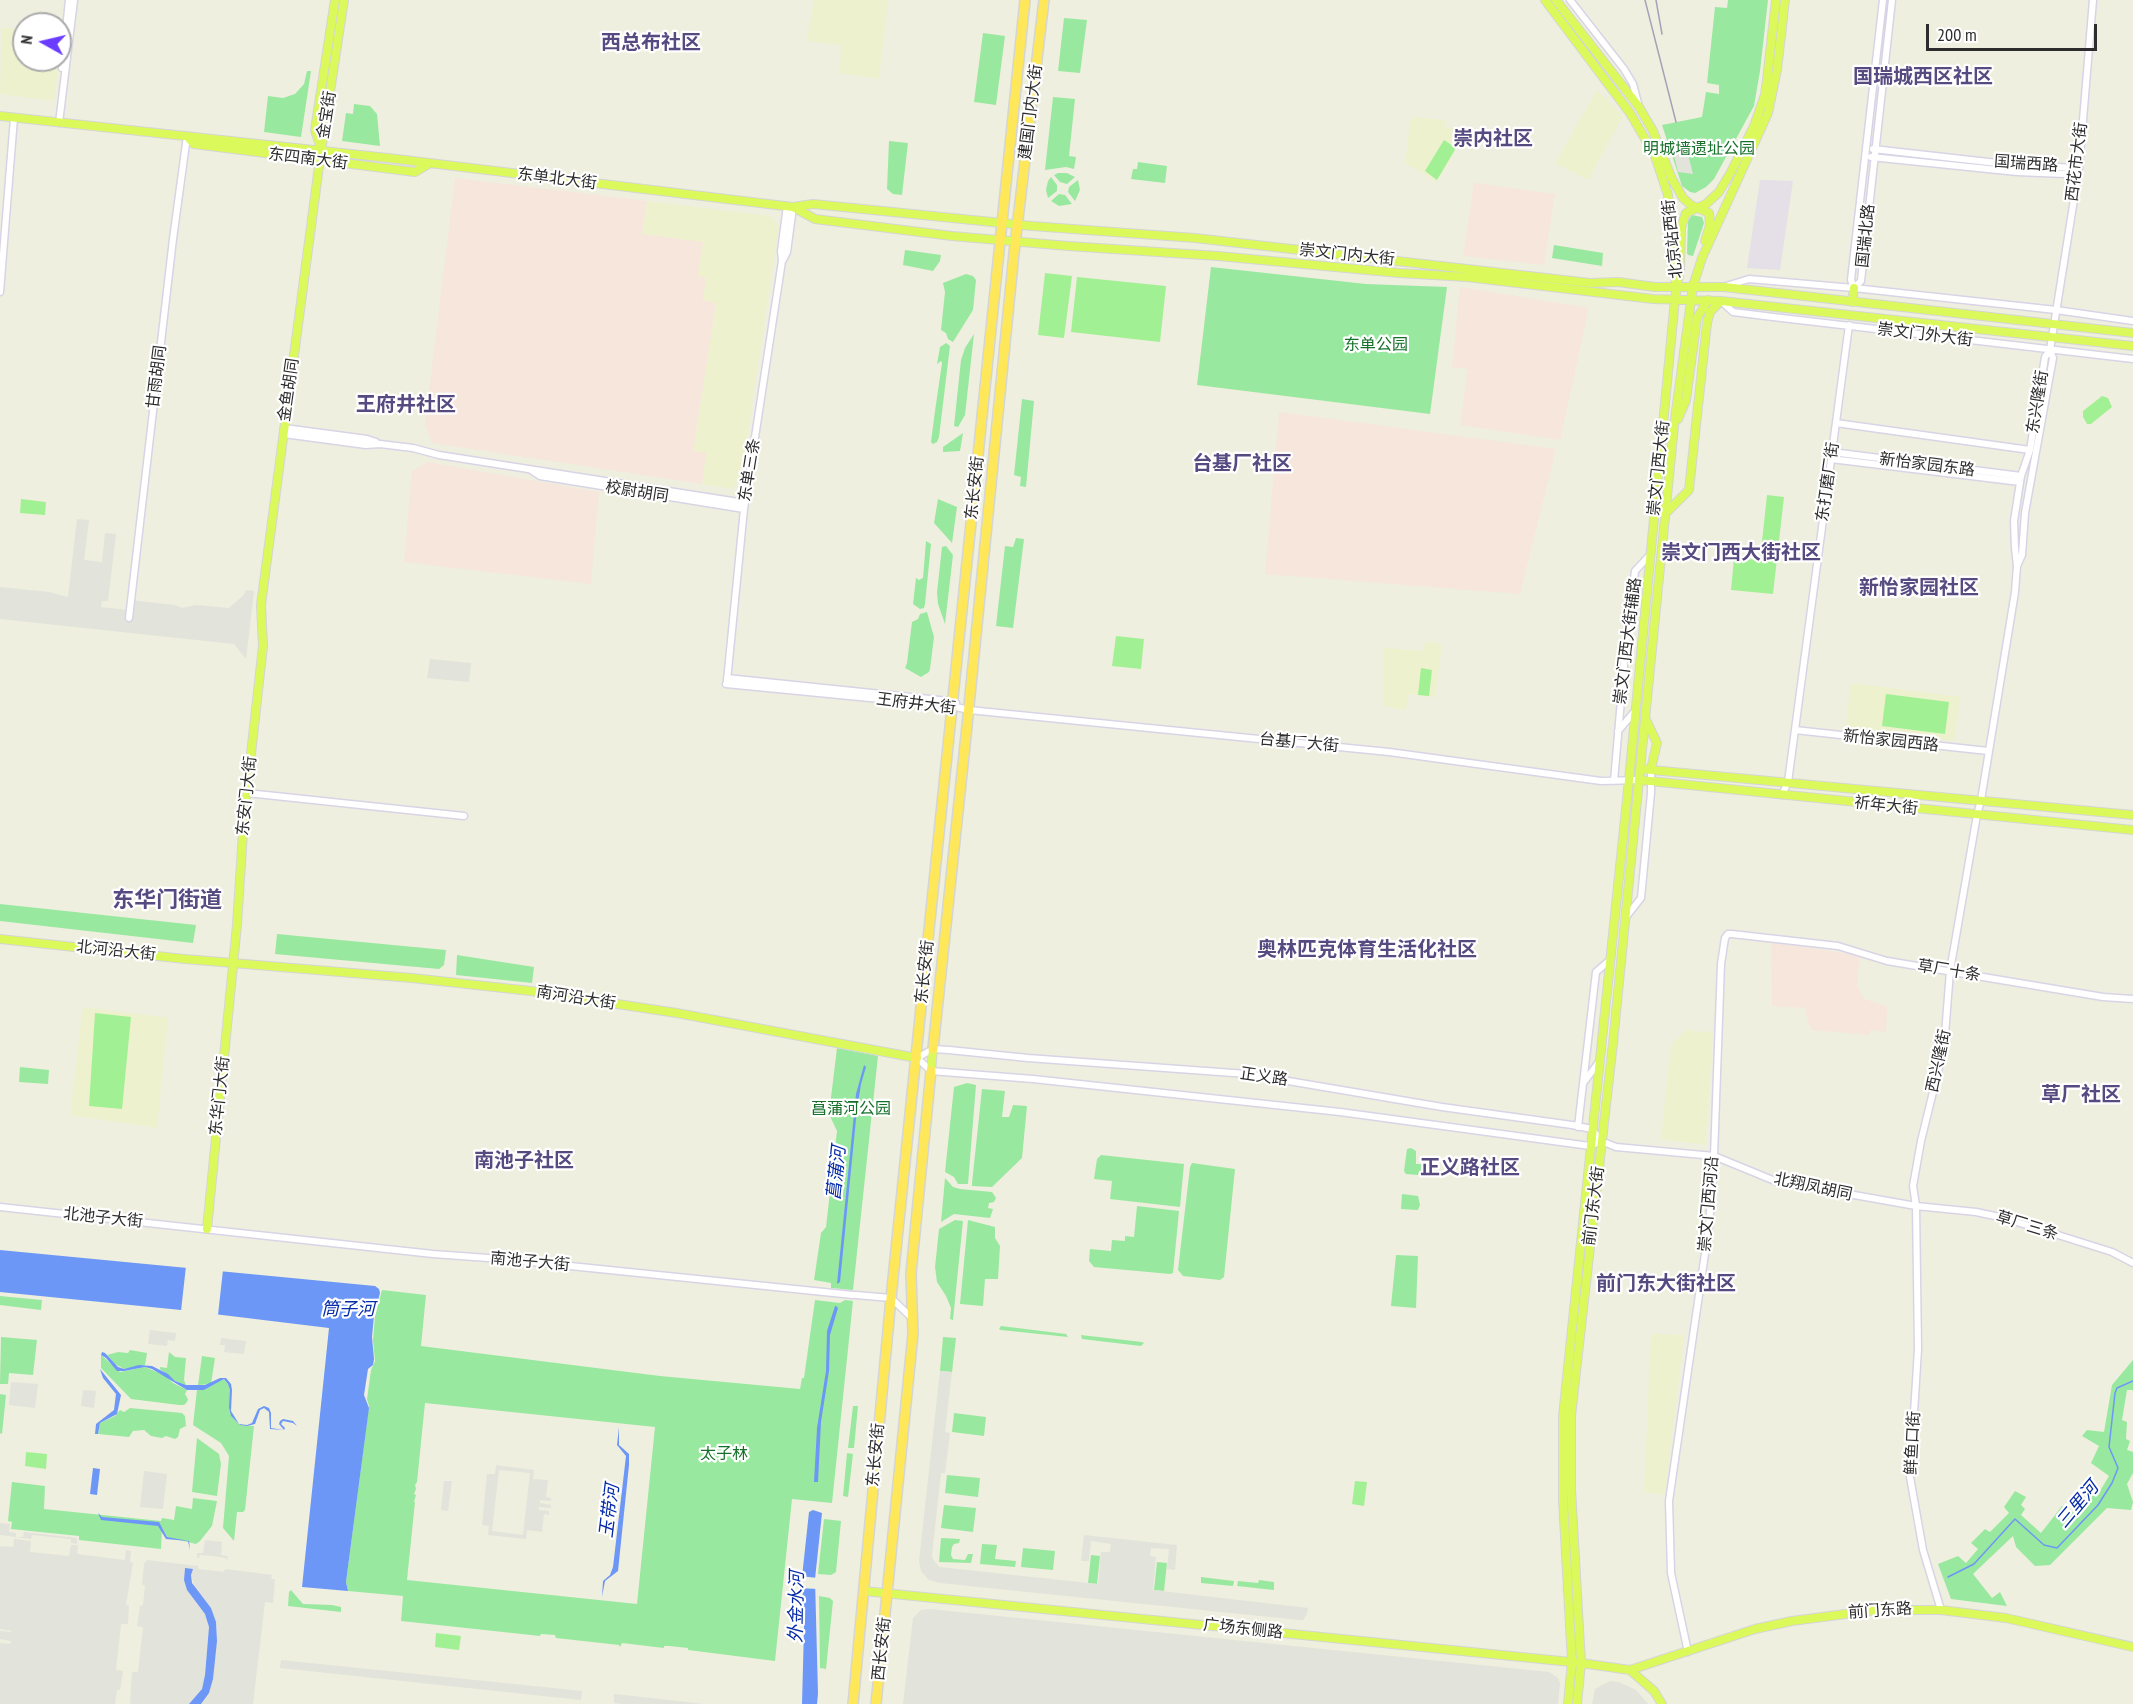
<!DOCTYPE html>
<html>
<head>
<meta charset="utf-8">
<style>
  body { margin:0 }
  #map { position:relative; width:2133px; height:1704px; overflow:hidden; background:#efefdf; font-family:"PT Sans Narrow",sans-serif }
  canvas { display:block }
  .north { position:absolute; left:12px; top:12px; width:60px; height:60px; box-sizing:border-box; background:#fff; border:2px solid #ababab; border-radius:50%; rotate:278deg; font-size:16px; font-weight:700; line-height:24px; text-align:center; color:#2d2d2d }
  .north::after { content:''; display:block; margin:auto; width:21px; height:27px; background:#6a3cff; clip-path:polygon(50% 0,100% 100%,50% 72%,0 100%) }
  .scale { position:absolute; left:1926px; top:24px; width:171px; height:27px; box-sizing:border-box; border:3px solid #2d2d2d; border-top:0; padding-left:8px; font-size:18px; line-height:21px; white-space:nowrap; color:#2d2d2d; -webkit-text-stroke:4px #fff; paint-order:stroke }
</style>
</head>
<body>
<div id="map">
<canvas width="2133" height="1704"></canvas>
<div class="north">N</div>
<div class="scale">200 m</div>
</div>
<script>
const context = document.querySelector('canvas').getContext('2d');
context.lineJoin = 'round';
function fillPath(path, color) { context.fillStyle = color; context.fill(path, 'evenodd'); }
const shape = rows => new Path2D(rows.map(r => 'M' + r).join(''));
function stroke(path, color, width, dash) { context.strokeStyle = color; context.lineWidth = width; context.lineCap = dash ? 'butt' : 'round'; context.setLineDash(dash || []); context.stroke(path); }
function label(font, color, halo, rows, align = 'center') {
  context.font = font + ' "PT Sans Narrow","Noto Sans SC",sans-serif'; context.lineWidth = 4.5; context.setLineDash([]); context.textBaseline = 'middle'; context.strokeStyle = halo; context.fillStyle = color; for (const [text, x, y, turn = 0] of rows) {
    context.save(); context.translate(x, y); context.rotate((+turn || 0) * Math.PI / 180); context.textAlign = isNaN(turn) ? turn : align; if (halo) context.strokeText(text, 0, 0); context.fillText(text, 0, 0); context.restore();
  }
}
fillPath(shape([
  [1760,180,1793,181,1780,270,1747,268]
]), '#e5dfe7');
fillPath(shape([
  [814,0,888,0,879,79,840,73,841,45,807,41],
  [2,27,24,30,24,60,59,60,54,101,0,94],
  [1597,90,1623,116,1588,180,1555,163],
  [1411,117,1445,120,1444,127,1453,128,1452,134,1461,140,1437,182,1405,163],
  [647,201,770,216,779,225,742,470,733,489,702,484,706,454,693,452,716,303,703,300,706,278,698,276,642,234],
  [1425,642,1438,642,1438,645,1442,645,1435,697,1408,694,1406,710,1383,706,1384,648,1423,651],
  [1851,683,1960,697,1954,741,1846,727],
  [83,1007,168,1018,157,1128,70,1115],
  [1686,1030,1713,1033,1705,1145,1661,1139,1671,1045],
  [1651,1334,1684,1335,1665,1495,1644,1492]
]), '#eef1ce');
fillPath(shape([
  [455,178,647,201,642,234,703,242,698,276,706,278,703,300,716,303,693,451,706,453,702,484,432,443,425,424],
  [1474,183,1555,194,1544,265,1463,256],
  [1460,287,1589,308,1560,440,1460,425,1468,369,1452,367],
  [1279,412,1556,449,1520,594,1265,574],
  [428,462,599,492,591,584,404,562,412,471],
  [1771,943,1860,955,1857,985,1864,999,1886,1006,1887,1012,1886,1032,1870,1030,1869,1035,1811,1030,1810,1025,1808,1024,1807,1016,1805,1015,1806,1008,1772,1006]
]), '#f6e6dc');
fillPath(shape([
  [1728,0,1768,0,1760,71,1754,106,1714,179,1706,187,1695,193,1690,192,1682,186,1662,125,1702,117,1706,92,1719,94,1719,85,1707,83,1715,7,1727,8],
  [1064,18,1087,20,1080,73,1058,71],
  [983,33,1005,36,996,105,974,102],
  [307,71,311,71,301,137,264,132,268,96,283,98,295,94,304,84],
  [1053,97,1075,99,1069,156,1076,157,1074,169,1066,167,1045,170],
  [354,104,370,106,377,114,380,146,342,141,346,113,353,114],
  [889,141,908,143,902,195,893,194,887,189],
  [1138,162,1167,166,1165,183,1131,179,1133,169,1137,169],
  [1058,173,1067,173,1075,177,1067,184,1060,182,1054,175],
  [1051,177,1057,185,1057,191,1048,198,1046,190,1048,181],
  [1078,180,1080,190,1075,201,1068,192,1069,187],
  [1059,194,1065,195,1072,204,1059,206,1051,201],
  [1692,215,1702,217,1704,223,1693,256,1688,255,1687,253,1688,221],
  [1554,245,1603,253,1602,266,1552,258],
  [905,250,941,255,940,261,933,271,903,265],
  [1211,267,1366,284,1447,287,1430,414,1197,385],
  [966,274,973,276,976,280,973,310,953,342,948,339,946,333,941,330,945,292,943,283],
  [974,334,965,415,958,427,954,426,961,360,965,348],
  [946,343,950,346,939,437,937,442,933,444,931,442,935,411,942,363,941,361,937,364,940,347],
  [1022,399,1034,401,1026,487,1020,486,1021,477,1014,475],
  [963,433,960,451,943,452,943,447],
  [938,499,957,507,952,543,934,523],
  [1016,538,1024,539,1013,628,996,626,1005,546,1013,547],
  [926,541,931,544,925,604,924,608,920,609,913,604,916,578,919,580,923,578],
  [946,546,953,555,945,624,938,604,937,592,942,547],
  [927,612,934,637,930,669,929,672,921,677,905,668,907,663,912,622,918,619,920,614],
  [0,904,196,925,193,943,0,921],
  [277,934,446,950,444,965,439,969,275,954],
  [457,955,534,967,532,983,456,975],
  [837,1048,878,1056,853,1290,831,1288,831,1283,814,1280,821,1233,826,1227,837,1131,829,1114],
  [20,1067,49,1070,48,1084,19,1082],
  [967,1083,976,1085,968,1184,958,1184,954,1177,945,1172,954,1087],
  [982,1089,1005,1091,1002,1117,1009,1117,1013,1105,1027,1106,1022,1158,992,1187,972,1186,972,1183],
  [1411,1148,1416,1151,1416,1164,1422,1164,1421,1171,1418,1175,1406,1174,1404,1171,1407,1149],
  [1101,1155,1184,1164,1180,1207,1110,1199,1112,1181,1094,1179,1097,1159],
  [1192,1163,1235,1169,1224,1277,1220,1280,1183,1276,1178,1270,1190,1167],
  [945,1178,953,1187,960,1189,992,1192,996,1198,994,1202,989,1203,988,1208,993,1209,990,1218,954,1214,941,1222],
  [1402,1194,1418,1196,1420,1205,1418,1210,1401,1209],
  [1137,1206,1179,1211,1173,1273,1170,1274,1094,1267,1089,1261,1090,1249,1111,1251,1112,1240,1125,1241,1125,1236,1134,1237],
  [955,1220,963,1221,953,1320,950,1319,951,1308,946,1296,937,1282,935,1267,939,1229],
  [968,1220,995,1227,995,1238,1000,1246,998,1279,985,1279,983,1306,960,1304],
  [1396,1255,1418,1256,1416,1308,1391,1306],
  [382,1290,426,1295,421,1346,660,1376,800,1389,802,1378,804,1378,815,1300,840,1303,845,1300,853,1301,832,1503,792,1499,775,1661,688,1650,688,1648,669,1646,664,1646,664,1648,622,1643,620,1647,619,1645,556,1638,555,1635,541,1634,540,1636,401,1621,403,1596,348,1591,346,1582,369,1406,367,1399,371,1370,375,1361,373,1340,375,1316],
  [425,1403,655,1427,637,1604,407,1580,415,1502,414,1502,416,1495,414,1494,416,1489,415,1485,417,1482],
  [0,1296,42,1300,41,1310,0,1305],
  [1001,1326,1066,1334,1068,1337,1001,1330,999,1329],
  [1081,1335,1142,1342,1144,1343,1141,1346,1082,1339],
  [1,1337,37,1340,33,1375,9,1373,8,1384,0,1384],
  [943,1337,956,1338,952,1372,940,1371],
  [130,1350,147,1353,145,1365,124,1369,115,1364,107,1355,118,1352,128,1353],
  [169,1352,175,1357,186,1358,184,1380,186,1385,175,1381,160,1369,160,1367,167,1368],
  [101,1355,120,1372,145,1367,166,1376,173,1383,187,1390,185,1394,188,1399,187,1402,184,1405,179,1405,131,1399,101,1368],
  [202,1356,215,1358,211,1384,198,1385],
  [2133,1360,2133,1390,2127,1390,2122,1420,2127,1422,2126,1439,2130,1441,2127,1450,2133,1452,2133,1473,2127,1484,2133,1502,2131,1510,2107,1508,2050,1565,2035,1566,2016,1547,2013,1536,1973,1574,1992,1598,2000,1592,2007,1606,1951,1599,1938,1564,1958,1556,1966,1563,1978,1549,1971,1543,1985,1529,1990,1532,2009,1513,2004,1507,2015,1491,2026,1497,2021,1505,2025,1509,2021,1515,2041,1533,2062,1506,2076,1514,2091,1495,2097,1496,2109,1476,2091,1463,2099,1446,2082,1436,2087,1430,2104,1432,2112,1385],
  [224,1379,228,1384,230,1390,231,1416,240,1425,254,1426,245,1510,243,1512,237,1512,234,1541,223,1528,229,1456,221,1443,193,1425,197,1390,204,1390],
  [0,1394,6,1395,2,1434,0,1433],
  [853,1406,858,1406,854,1448,848,1448],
  [130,1408,182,1413,185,1416,186,1426,180,1429,178,1437,175,1439,166,1436,162,1438,151,1436,144,1430,133,1431,129,1437,98,1434,100,1423,115,1416,120,1410,124,1412],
  [954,1413,986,1417,984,1436,952,1432],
  [197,1438,219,1454,221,1464,217,1496,192,1492],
  [847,1453,853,1454,848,1497,843,1496],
  [947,1475,980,1478,978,1497,945,1493],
  [12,1482,45,1486,44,1509,161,1521,162,1518,174,1520,176,1506,192,1509,193,1498,217,1501,212,1526,200,1541,196,1544,167,1537,162,1528,161,1549,79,1540,79,1536,11,1529,12,1522,8,1521],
  [944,1505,976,1508,973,1532,941,1528],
  [824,1519,841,1521,836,1572,831,1575,818,1574],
  [941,1538,960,1539,959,1543,954,1544,952,1547,951,1555,953,1559,965,1560,968,1554,973,1554,971,1563,939,1562],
  [982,1544,997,1545,995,1559,1016,1561,1015,1567,980,1564],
  [1023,1548,1055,1551,1053,1570,1021,1567],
  [1091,1555,1100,1556,1097,1584,1088,1583],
  [1157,1562,1167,1563,1164,1591,1154,1590],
  [1201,1577,1234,1581,1233,1586,1201,1583],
  [1259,1580,1274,1582,1274,1590,1237,1586,1238,1581,1258,1583],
  [291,1590,303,1604,332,1605,341,1607,341,1612,288,1606,289,1592],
  [819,1596,830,1598,833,1601,826,1669,820,1668]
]), '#99e89f');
fillPath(shape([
  [1444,140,1456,148,1437,180,1425,171],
  [1045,273,1072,276,1064,338,1038,335],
  [1077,277,1166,286,1160,342,1071,332],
  [2102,396,2108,398,2112,407,2091,424,2087,424,2083,417,2083,411],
  [1767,495,1784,497,1773,594,1731,590,1734,558,1760,560],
  [21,499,46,502,45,515,20,513],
  [1116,636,1144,639,1141,669,1112,666],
  [1421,668,1432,670,1429,696,1418,695],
  [1886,694,1949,702,1945,734,1882,726],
  [95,1013,131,1017,122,1109,89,1106],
  [26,1452,47,1454,46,1469,25,1466],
  [1355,1481,1367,1482,1364,1506,1352,1504],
  [436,1633,461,1636,459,1650,435,1647]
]), '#a2f094');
fillPath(shape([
  [1686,148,1690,162,1693,174,1678,172,1673,151],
  [77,519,89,520,84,560,102,562,105,533,116,534,108,601,102,601,101,607,128,610,130,600,175,605,182,608,196,605,229,608,244,595,246,590,254,591,246,659,234,644,0,619,0,587,49,592,68,597],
  [430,659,471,663,469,682,427,678],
  [150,1330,176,1333,175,1341,168,1340,167,1346,148,1344],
  [221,1338,246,1341,244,1354,224,1352,225,1345,220,1345],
  [940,1371,952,1372,945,1432,950,1433,945,1473,941,1473,932,1555,933,1559,939,1567,1098,1584,1101,1552,1110,1552,1111,1544,1091,1541,1089,1561,1081,1561,1084,1535,1177,1545,1175,1570,1167,1569,1169,1549,1151,1548,1150,1556,1156,1557,1153,1590,1308,1608,1307,1614,1303,1620,1299,1620,940,1583,929,1580,921,1571,919,1561],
  [11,1382,38,1384,35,1408,9,1405],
  [83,1390,96,1391,94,1408,81,1406],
  [496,1465,534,1470,533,1479,548,1480,546,1497,551,1498,551,1501,540,1500,540,1503,551,1505,551,1508,539,1507,539,1510,549,1511,549,1515,544,1514,542,1532,527,1530,526,1539,488,1535,489,1526,482,1525,487,1474,495,1474],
  [499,1470,530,1473,523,1535,492,1531],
  [144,1471,167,1474,163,1509,140,1507],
  [444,1481,452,1481,448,1511,441,1510],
  [0,1523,10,1524,9,1532,16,1533,16,1537,23,1537,24,1532,77,1538,77,1544,71,1543,71,1539,32,1535,31,1539,0,1535],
  [14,1539,31,1541,30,1552,69,1556,71,1545,78,1545,77,1554,125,1560,126,1550,131,1551,130,1562,133,1563,126,1605,129,1605,128,1624,121,1624,116,1670,123,1671,120,1690,117,1690,115,1704,0,1704,0,1643,10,1644,11,1641,0,1639,0,1631,11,1632,12,1631,0,1629,0,1546,13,1547],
  [205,1540,222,1542,221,1555,228,1556,227,1561,226,1558,212,1556,200,1555,199,1558,197,1558,197,1553,203,1553],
  [147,1560,198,1566,198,1569,224,1572,225,1569,273,1575,271,1577,272,1579,275,1579,273,1603,265,1602,253,1704,201,1704,209,1693,213,1679,217,1628,211,1608,195,1589,191,1575,185,1568,184,1580,192,1597,205,1614,209,1627,205,1675,202,1689,189,1704,130,1704,132,1672,138,1672,143,1627,137,1626,140,1606,143,1605,145,1586,142,1584,144,1564],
  [930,1609,1549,1672,1558,1678,1560,1683,1558,1704,903,1704,913,1618,921,1610],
  [281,1660,582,1691,581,1700,280,1668],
  [1610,1681,1619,1682,1636,1690,1648,1704,1592,1704,1595,1689],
  [614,1694,669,1700,703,1704,624,1704,614,1703]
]), '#e2e3da');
fillPath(shape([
  [864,1065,866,1067,861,1084,857,1109,840,1282,837,1284,856,1094],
  [0,1250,375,1286,379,1289,380,1293,374,1315,372,1337,374,1359,373,1365,368,1369,364,1395,369,1408,346,1582,348,1591,302,1587,329,1328,181,1310,0,1292],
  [835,1306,836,1306,838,1308,830,1335,829,1371,821,1422,818,1482,814,1482,817,1428,826,1371,827,1331],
  [102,1352,105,1353,118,1367,124,1369,139,1365,152,1366,168,1374,175,1381,186,1385,205,1385,220,1378,226,1378,231,1384,232,1390,231,1411,239,1424,247,1425,252,1423,258,1409,264,1406,269,1408,271,1413,271,1428,284,1430,279,1424,280,1421,283,1419,293,1421,297,1426,293,1423,283,1421,281,1424,285,1428,284,1430,270,1429,269,1412,264,1408,260,1410,255,1424,247,1426,240,1425,231,1416,229,1407,230,1390,228,1384,224,1379,204,1390,187,1390,152,1369,145,1367,124,1371,117,1371,106,1358,101,1355],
  [100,1369,121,1395,117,1414,100,1423,98,1434,95,1434,96,1424,114,1410,116,1394,103,1378],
  [619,1427,619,1445,629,1454,629,1465,618,1571,605,1581,602,1597,603,1581,610,1575,613,1567,626,1456,617,1445],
  [93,1468,100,1469,97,1495,90,1494],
  [813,1510,822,1513,815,1579,818,1694,817,1704,802,1704,804,1628,802,1577,809,1512],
  [98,1513,102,1517,159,1522,167,1537,189,1541,190,1550,188,1541,166,1539,158,1526,101,1520],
  [185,1568,193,1569,191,1575,192,1583,211,1608,216,1622,217,1641,213,1679,209,1693,201,1704,189,1704,202,1689,205,1675,209,1627,205,1614,187,1590,184,1580]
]), '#6d97f6');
fillPath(shape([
  [186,1266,223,1270,218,1315,181,1311],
  [799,1576,818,1578,818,1589,799,1588]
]), '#efefdf');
stroke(shape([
  [1948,1577,1974,1564,2015,1519,2044,1545,2057,1548,2098,1505,2112,1483,2118,1468,2109,1447,2115,1393,2117,1388,2133,1381]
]), '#6d97f6', 1.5);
const minor = shape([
  [1570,0,1624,69,1633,84,1638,103],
  [1883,0,1851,280,1854,288,1861,281,1892,0],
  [62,68,69,0],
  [59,123,74,0],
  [1873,149,2015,165,2078,168],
  [1871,157,2017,172,2065,174,2079,168],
  [783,260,787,252,793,207],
  [1726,286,1749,279,1854,288,2056,310,2133,321],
  [0,292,14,118],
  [1721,301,1733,312,1773,317,2133,359],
  [1836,423,2030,450],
  [284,428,367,439,376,442],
  [284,434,366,445,380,444,413,448,439,455,745,503],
  [1832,452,2021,476],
  [1831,459,2020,482],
  [531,470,540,476,744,509],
  [2017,566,2022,555,2025,513,2053,358,2050,350],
  [129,618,173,239,187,136],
  [727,678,949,701,956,703],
  [727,681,744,509,782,261,781,251,787,206],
  [726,684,952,706,969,710,1389,752,1601,781,1640,780],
  [1795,730,1988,751],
  [1618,731,1635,711],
  [1614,781,1626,642,1635,571,1650,555],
  [247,793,464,816],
  [1782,795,1788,782,1849,325],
  [1626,917,1641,898,1651,793,1651,769],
  [1584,1082,1599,1062],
  [1578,1127,1596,972,1610,960],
  [1601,1141,1590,1146,1340,1112,1033,1079,931,1071,917,1058,933,1049,949,1050,1028,1058,1247,1074,1442,1107,1572,1125,1592,1129,1601,1141,1616,1147,1714,1156,1775,1181,1916,1206,1976,1212,2004,1218,2112,1252,2133,1263],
  [0,1207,433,1254,502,1259,853,1295],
  [856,1295,891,1298,912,1318],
  [1941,1610,1923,1550,1910,1477,1918,1349,1916,1206,1913,1186,1921,1141,1944,1047,1950,971,1977,815,1981,800,2015,592,2017,566,2015,548,2014,521,2021,476,2030,450,2045,357,2050,350,2079,168,2093,0],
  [1688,1652,1671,1573,1669,1501,1709,1226,1714,1156,1721,964,1725,938,1728,934,1732,934,1838,946,1887,961,2103,997,2133,999]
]);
const major = shape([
  [1545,0,1630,113,1655,156,1668,195,1671,216,1672,266,1676,282],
  [1556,0,1639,107,1653,131,1672,179,1683,198,1691,205,1709,213,1710,225,1705,241],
  [0,116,388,158,793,207,813,204,1032,226,1195,238,1590,283,1618,282,1655,287,1724,287,2133,333],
  [187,136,194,144,415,172,430,163],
  [321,149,315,130,335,0],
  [793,207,815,219,952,236,1068,246,1218,256,1399,273,1467,277,1653,299,1721,301,2133,346],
  [1852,302,1854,288],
  [1678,419,1686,400,1697,318,1708,300],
  [1666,513,1689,490,1707,323,1710,312,1721,301],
  [1646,720,1657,743,1651,769],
  [1641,769,2133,815],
  [1640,780,2133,830],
  [0,939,185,959,412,978,531,991,677,1013,917,1058],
  [931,1071,933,1049],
  [207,1229,237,925,244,817,263,646,261,605,321,151,344,0],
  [864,1591,1581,1663,1630,1670,1755,1629,1792,1621,1876,1610,1941,1610,2006,1618,2133,1647],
  [1630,1670,1654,1691,1662,1704],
  [1568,1704,1572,1662,1563,1500,1563,1416,1629,780,1675,299,1680,269,1681,227,1686,213,1706,204,1719,192,1731,172,1754,126,1765,95,1767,80,1776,0],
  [1577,1704,1581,1663,1571,1489,1571,1416,1613,1043,1674,426,1693,286,1702,258,1768,113,1777,70,1785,0]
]);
const highway = shape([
  [933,1049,967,726,1014,253,1044,0],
  [853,1704,891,1298,1025,0],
  [876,1704,913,1334,911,1273,931,1071]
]);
stroke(minor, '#d8d4e6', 9);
stroke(major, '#d5d5d5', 10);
stroke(highway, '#d5d5d5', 12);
stroke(minor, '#fff', 6);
stroke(major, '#dbf95a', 8);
stroke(highway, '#ffe75a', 9);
stroke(shape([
  [1645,0,1676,122],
  [1656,0,1662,34]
]), '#a7a1b8', 1.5);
label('16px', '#2d2d2d', '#fff', [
  ["建国门内大街",1031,112,-83],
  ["金宝街",327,115,-81],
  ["东四南大街",308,159,7],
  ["西花市大街",2077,162,-83],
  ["国瑞西路",2026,164,4],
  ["东单北大街",557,179,7],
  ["国瑞北路",1866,236,-84],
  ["北京站西街",1673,239,-96],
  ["崇文门内大街",1347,255,6],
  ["崇文门外大街",1925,335,7],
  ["甘雨胡同",157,377,-83],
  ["金鱼胡同",289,390,-82],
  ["东兴隆街",2038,402,-81],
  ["新怡家园东路",1927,465,7],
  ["崇文门西大街",1659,468,-84],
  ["东单三条",750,470,-81],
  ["东打磨厂街",1828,482,-82],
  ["东长安街",975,488,-84],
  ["校尉胡同",637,492,9],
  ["崇文门西大街辅路",1628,641,-83],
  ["王府井大街",916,704,7],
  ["新怡家园西路",1891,741,6],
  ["台基厂大街",1299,743,5],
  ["东安门大街",247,796,-84],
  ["祈年大街",1886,806,6],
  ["北河沿大街",116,951,6],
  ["草厂十条",1949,971,9],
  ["东长安街",925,972,-84],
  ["南河沿大街",576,998,9],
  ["西兴隆街",1939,1061,-78],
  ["正义路",1264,1077,8],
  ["东华门大街",220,1096,-84],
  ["北翔凤胡同",1813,1187,12],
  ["崇文门西河沿",1709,1204,-85],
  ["前门东大街",1594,1206,-83],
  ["北池子大街",103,1218,6],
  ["草厂三条",2027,1226,17],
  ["南池子大街",530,1262,5],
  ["鲜鱼口街",1913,1443,-87],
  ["东长安街",876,1455,-85],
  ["前门东路",1880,1611,-4],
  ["广场东侧路",1243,1629,6],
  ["西长安街",882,1649,-84]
]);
label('16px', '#16702a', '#fff', [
  ["明城墙遗址公园",1699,149],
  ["东单公园",1376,345],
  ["菖蒲河公园",851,1109],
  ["太子林",724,1454]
]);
label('italic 18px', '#052ba8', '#fff', [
  ["菖蒲河",837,1173,-84],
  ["筒子河",348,1310],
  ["三里河",2078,1505,-50],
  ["玉带河",610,1511,-83],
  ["外金水河",797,1607,-89]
]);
label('bold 20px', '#574a81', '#fff', [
  ["西总布社区",651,43],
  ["国瑞城西区社区",1923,77],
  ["崇内社区",1493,139],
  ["王府井社区",406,405],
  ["台基厂社区",1242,464],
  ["崇文门西大街社区",1741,553],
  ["新怡家园社区",1919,588],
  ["奥林匹克体育生活化社区",1367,950],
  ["草厂社区",2081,1095],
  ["南池子社区",524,1161],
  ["正义路社区",1470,1168],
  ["前门东大街社区",1666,1284]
]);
label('bold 22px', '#574a81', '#fff', [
  ["东华门街道",167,901]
]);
</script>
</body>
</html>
